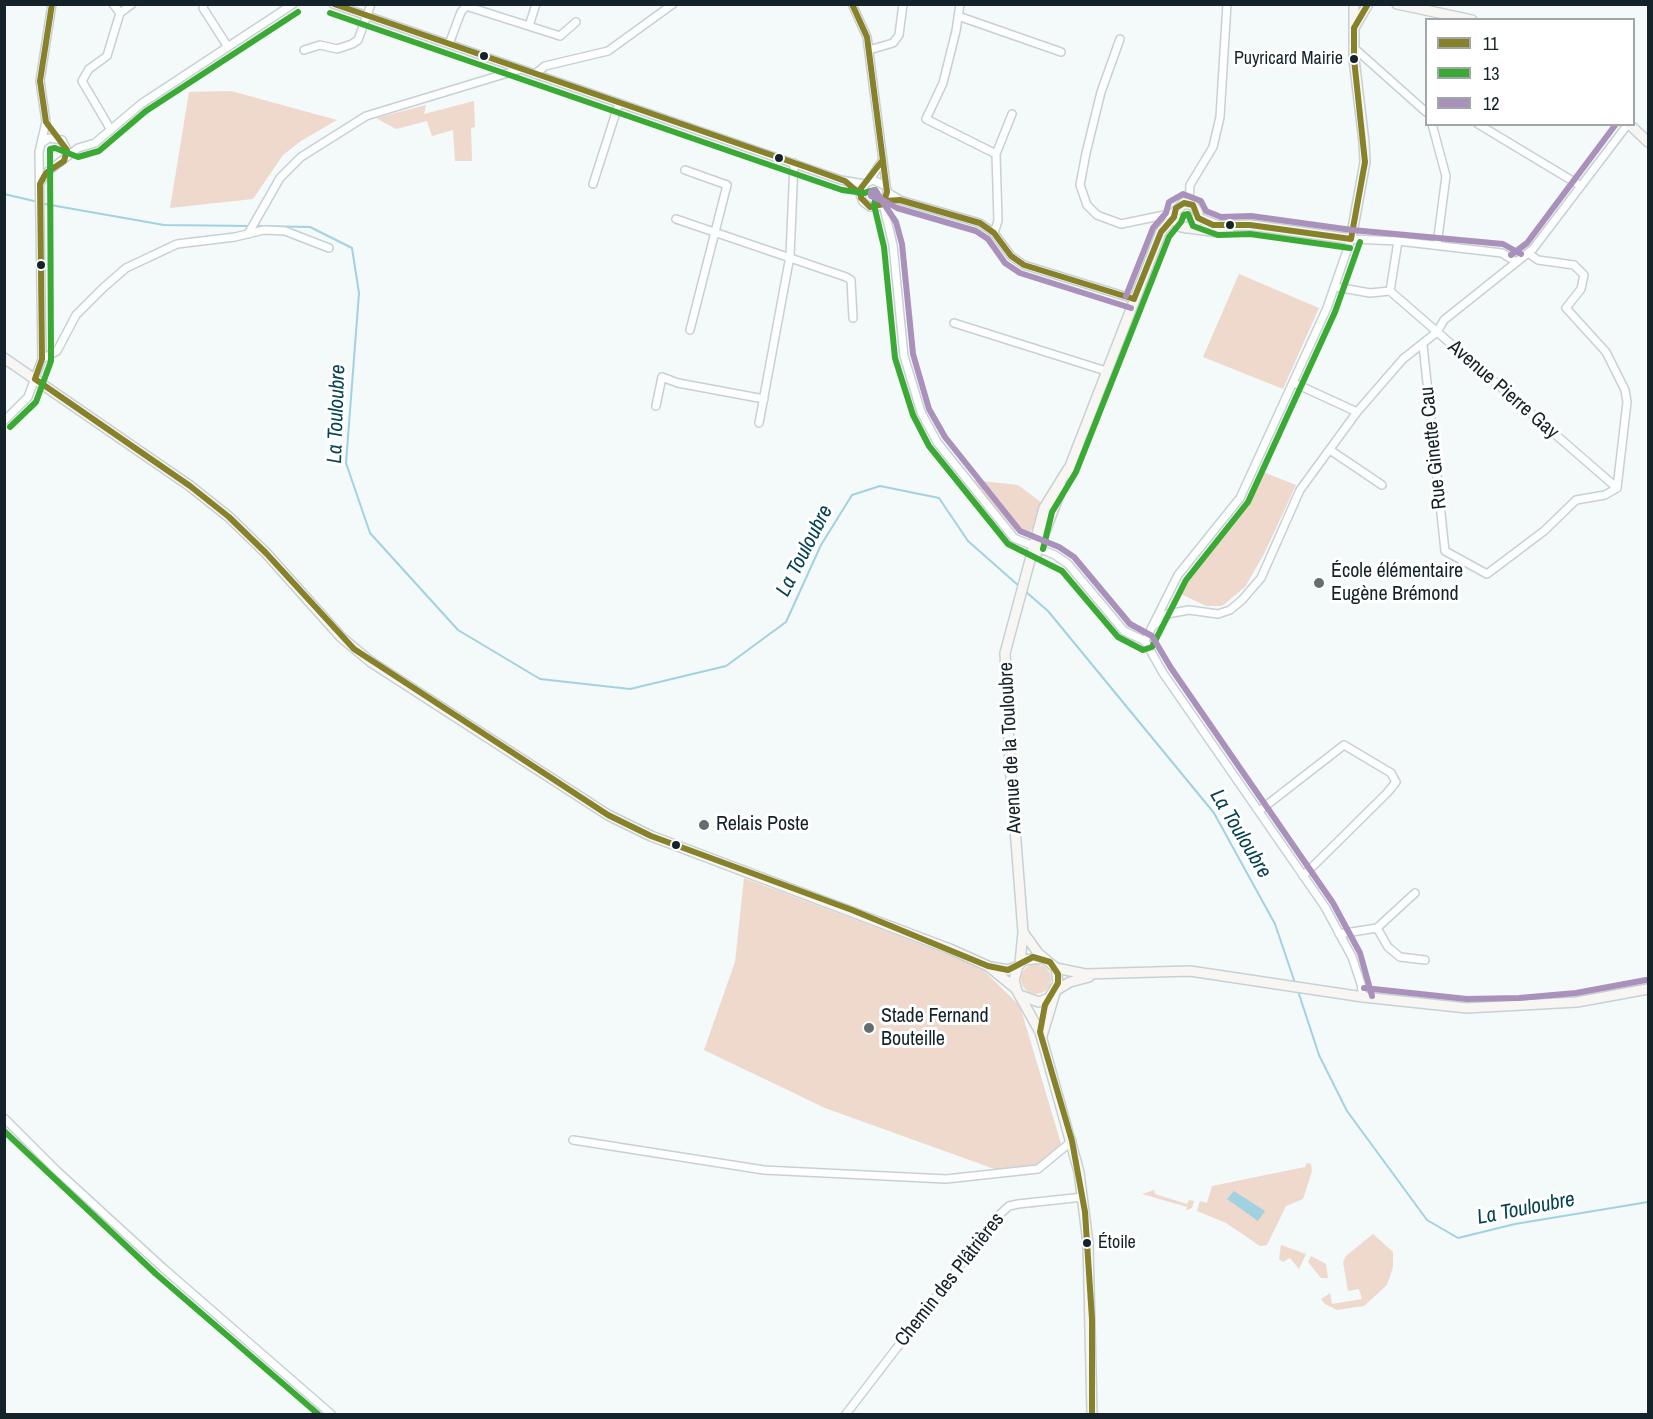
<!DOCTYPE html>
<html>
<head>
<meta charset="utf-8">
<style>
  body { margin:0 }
  #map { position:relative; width:1653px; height:1419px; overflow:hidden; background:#f4f9fa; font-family:"Archivo Narrow",sans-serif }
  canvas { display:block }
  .frame { position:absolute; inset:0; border:6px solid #132329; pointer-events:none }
  .legend { position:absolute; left:1425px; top:18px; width:210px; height:108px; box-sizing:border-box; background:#fff; border:2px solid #a1a7a9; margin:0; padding:8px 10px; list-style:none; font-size:18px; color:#132329 }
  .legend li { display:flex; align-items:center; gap:12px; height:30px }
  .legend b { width:30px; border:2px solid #a1a7a9 }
</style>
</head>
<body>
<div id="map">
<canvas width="1653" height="1419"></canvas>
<div class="frame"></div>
<ul class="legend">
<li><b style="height:8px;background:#87812a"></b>11</li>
<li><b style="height:8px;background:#3aaa35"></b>13</li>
<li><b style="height:8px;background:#a991bc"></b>12</li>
</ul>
</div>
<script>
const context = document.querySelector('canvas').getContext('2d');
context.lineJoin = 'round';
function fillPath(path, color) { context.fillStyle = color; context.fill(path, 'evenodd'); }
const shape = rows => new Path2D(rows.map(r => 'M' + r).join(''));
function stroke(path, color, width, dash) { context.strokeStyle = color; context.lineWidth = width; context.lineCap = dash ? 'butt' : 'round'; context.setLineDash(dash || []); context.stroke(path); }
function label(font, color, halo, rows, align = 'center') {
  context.font = font + ' "Archivo Narrow",sans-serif'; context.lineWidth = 6; context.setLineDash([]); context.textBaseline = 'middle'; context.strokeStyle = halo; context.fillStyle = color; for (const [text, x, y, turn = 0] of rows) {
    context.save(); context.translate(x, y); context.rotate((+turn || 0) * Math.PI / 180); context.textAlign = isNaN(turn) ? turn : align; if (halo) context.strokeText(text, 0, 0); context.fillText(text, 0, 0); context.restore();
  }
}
fillPath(shape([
  [231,91,337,120,301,141,283,155,253,199,170,208,189,92],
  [474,101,475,127,471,128,472,161,455,161,453,130,432,136,427,121,396,129,376,118,426,105,424,114],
  [1239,274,1319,308,1283,389,1203,357],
  [1263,472,1296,485,1264,554,1245,587,1222,606,1206,606,1177,592,1198,560,1241,514],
  [972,480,1018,485,1042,503,1034,527,1030,532,1021,534,1014,529],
  [744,878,979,966,1020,1006,1062,1147,1042,1164,1000,1171,825,1108,704,1050,735,962],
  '1021 979a15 15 0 1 1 30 0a15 15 0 1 1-30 0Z',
  [1307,1163,1311,1164,1312,1171,1303,1199,1286,1206,1267,1245,1260,1246,1226,1223,1197,1211,1200,1201,1207,1203,1212,1186,1305,1167],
  [1154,1190,1155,1194,1187,1204,1189,1200,1194,1201,1192,1208,1186,1210,1187,1207,1142,1194],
  [1373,1234,1393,1252,1393,1267,1387,1285,1364,1306,1337,1310,1325,1304,1321,1299,1330,1293,1332,1304,1362,1299,1359,1289,1348,1291,1343,1262,1346,1256],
  [1281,1245,1306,1254,1299,1269,1290,1258,1283,1262,1279,1259],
  [1311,1256,1326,1264,1328,1278,1321,1278,1308,1262]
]), '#eed9cc');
fillPath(shape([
  [1234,1191,1265,1211,1258,1221,1227,1199]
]), '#a2d2e2');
stroke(shape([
  [4,194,34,201],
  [45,204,164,225,250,226],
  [256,226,310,227,352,248,359,293,346,463,370,533,458,630,540,679,630,689,726,666,786,622,821,545,852,495,880,486,939,498,968,541,1019,586],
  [1025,591,1048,611,1214,813,1275,924,1295,983],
  [1298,991,1319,1055,1347,1111,1427,1220,1458,1238,1515,1224,1648,1202]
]), '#a2d2e2', 2);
const street = shape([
  [113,4,120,13],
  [204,4,203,8,228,47],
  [333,4,841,180,864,184],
  [852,4,867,37,887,192,885,201,879,206,870,207,863,202,860,194,866,183,873,180,884,185],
  [960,4,956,31,943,83,926,119,996,154],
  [958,16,1061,52],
  [529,26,536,4],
  [1120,39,1101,92,1086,153,1080,185,1087,205,1097,215,1121,224,1174,213],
  [449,44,461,12,466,6,560,36,576,22],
  [1353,47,1426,112],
  [304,50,320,45,337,49,352,44,358,40,371,4],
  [869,50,893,43,899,35,903,4],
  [535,74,545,66,608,51,673,4],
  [1432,124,1446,176,1437,245],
  [1478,124,1581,186],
  [111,130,82,81,89,69,107,56,120,13,132,4],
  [43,142,49,138,62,140,67,150,66,157],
  [685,170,727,185,690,330],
  [869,181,882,161],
  [41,182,46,173,78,148,95,143,141,104,293,4],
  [593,184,619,103],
  [887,192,900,200,980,223,994,233,1011,256,1024,265,1134,299],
  [883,204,893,245,904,356,921,412,937,442,1014,538,1055,555,1068,564,1124,631,1145,641,1163,673,1325,907,1352,957,1361,984,1363,997],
  [1189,204,1190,185,1213,147,1220,117,1227,4],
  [676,219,846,277,851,280,853,318],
  [994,233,998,221,996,154,1012,114],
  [248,234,280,178,301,157,366,116,521,69],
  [1528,253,1538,260,1574,265,1584,275,1581,289,1566,308,1606,352,1625,390,1627,402,1617,488],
  [1336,287,1370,293,1390,291],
  [1390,291,1617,488],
  [1390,291,1398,241],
  [954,323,1106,371],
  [1423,345,1445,551,1487,574,1544,531,1576,500,1605,495,1617,488],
  [42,359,57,351,76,315,103,288,126,268,177,244,235,237,264,230,285,231,329,248],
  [1294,383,1357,412],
  [656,406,662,377,678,383,764,399],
  [4,421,28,397,42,359,39,152,46,122,40,81,52,4],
  [759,423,790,256,794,163],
  [1330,450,1382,485],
  [1152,627,1167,614,1189,610,1218,614,1230,610,1242,600,1261,578,1300,490,1357,412,1403,359,1437,332,1444,320,1533,249,1628,124],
  [1145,641,1178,575,1240,498,1327,308,1351,239,1398,241,1502,253,1516,262],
  [1259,811,1344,745,1391,773,1396,782,1387,793,1303,876],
  [1377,928,1388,947,1400,957,1425,960],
  [1339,934,1377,928,1415,893],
  [4,1118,55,1169,162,1267,331,1414],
  [573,1140,764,1170,946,1179,1038,1169,1072,1141],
  [846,1414,998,1216,1009,1206,1018,1204,1083,1197]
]);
const secondary = shape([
  [1397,4,1472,20],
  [1354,28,1368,4],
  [1629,124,1648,142],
  [1198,218,1219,226,1250,225,1351,239,1365,162,1364,142,1354,59,1354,4],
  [1186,228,1196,223,1198,213,1193,205,1184,203,1174,213,1179,226,1182,227,1218,232,1229,230],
  [4,358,190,486,229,517,266,553,341,637,371,662,608,815,651,836,950,949,988,966,1015,988],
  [1067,474,1161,232,1174,217],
  [1036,555,1062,487],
  [1042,958,1024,960,1018,966,1014,980,1017,991,1040,1032,1079,1172,1088,1243,1092,1414],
  [1020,963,1023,932,1010,764,1005,653,1044,508,1068,469],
  [991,967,1008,970,1018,966],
  [1056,968,1085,974,1190,971,1363,997,1467,1008,1577,1002,1648,989],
  [1055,991,1070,982,1089,977],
  [1022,996,1039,1002,1049,998,1058,983,1056,968,1038,953,1023,932],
  [1042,1036,1055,993]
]);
stroke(street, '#c7d1d5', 10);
stroke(secondary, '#c7d1d5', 12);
stroke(street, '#fdfefe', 7);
stroke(secondary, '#f8f6f3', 9);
stroke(shape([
  [334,4,809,168,845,181,860,194],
  [852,4,867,37,887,192,883,204,870,207,861,198,861,188,882,161],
  [885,201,900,200,980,223,994,233,1011,256,1024,265,1134,299],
  [1351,239,1365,162,1354,59,1354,28,1368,4],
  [1134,299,1161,232,1174,217,1176,208,1184,203,1193,205,1198,218,1213,225,1250,225,1351,239],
  [35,379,190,486,229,517,266,553,354,649,608,815,651,836,852,910,988,966,1008,970,1033,957,1050,962,1058,974,1058,983,1045,1005,1040,1032,1072,1141,1085,1212,1092,1319,1092,1414],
  [35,379,42,359,40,184,46,173,64,161,67,150,46,122,40,81,52,4]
]), '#87812a', 6);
stroke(shape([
  [330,13,842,190,864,193,875,190,877,193,874,205,884,247,895,358,913,415,929,446,1008,544,1062,571,1118,637,1143,650,1152,647,1186,580,1248,502,1335,312,1360,242],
  [10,427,36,402,51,361,50,149,55,148,78,157,99,151,146,111,298,12],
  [1043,549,1052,512,1076,472,1169,237,1181,222,1184,215,1188,214,1193,226,1218,235,1250,234,1350,248],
  [4,1131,156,1274,318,1414]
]), '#3aaa35', 6);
stroke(shape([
  [1511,255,1527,243,1616,124],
  [1126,296,1153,228,1166,213,1169,202,1183,194,1201,201,1206,211,1221,217,1251,216,1352,230,1503,244,1521,254],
  [1131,308,1020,273,1005,263,988,239,976,231,897,208,881,199,875,190,871,192,871,196,882,201,896,222,902,244,913,354,929,409,945,437,1020,531,1059,547,1074,557,1130,624,1152,636,1171,668,1333,903,1360,953,1372,996],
  [1364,988,1467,999,1519,998,1576,993,1646,980]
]), '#a991bc', 6);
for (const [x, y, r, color] of [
  [484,56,5,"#132329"],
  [1354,59,5,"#132329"],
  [779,158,5,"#132329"],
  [1230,225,5,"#132329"],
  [41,265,5,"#132329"],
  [1319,583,6,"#626e72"],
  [704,825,6,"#626e72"],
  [676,845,5,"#132329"],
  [869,1028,6,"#626e72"],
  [1087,1243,5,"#132329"]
]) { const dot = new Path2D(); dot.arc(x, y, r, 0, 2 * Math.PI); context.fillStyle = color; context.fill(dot); stroke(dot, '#fff', 2); }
label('18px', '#132329', '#fff', [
  ["Puyricard Mairie",1343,59],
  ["Étoile",1098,1243,"left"]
], 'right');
label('20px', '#132329', '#fff', [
  ["Avenue Pierre Gay",1503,390,41],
  ["Rue Ginette Cau",1434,448,-96],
  ["Avenue de la Touloubre",1011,748,-93],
  ["Chemin des Plâtrières",950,1280,-52]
]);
label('20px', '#132329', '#fff', [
  ["École élémentaire",1331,572],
  ["Eugène Brémond",1331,595],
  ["Relais Poste",716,825],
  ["Stade Fernand",881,1017],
  ["Bouteille",881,1040]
], 'left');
label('italic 21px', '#064353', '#fff', [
  ["La Touloubre",337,414,-88],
  ["La Touloubre",805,551,-63],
  ["La Touloubre",1240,834,59],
  ["La Touloubre",1526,1209,-11]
]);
</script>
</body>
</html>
